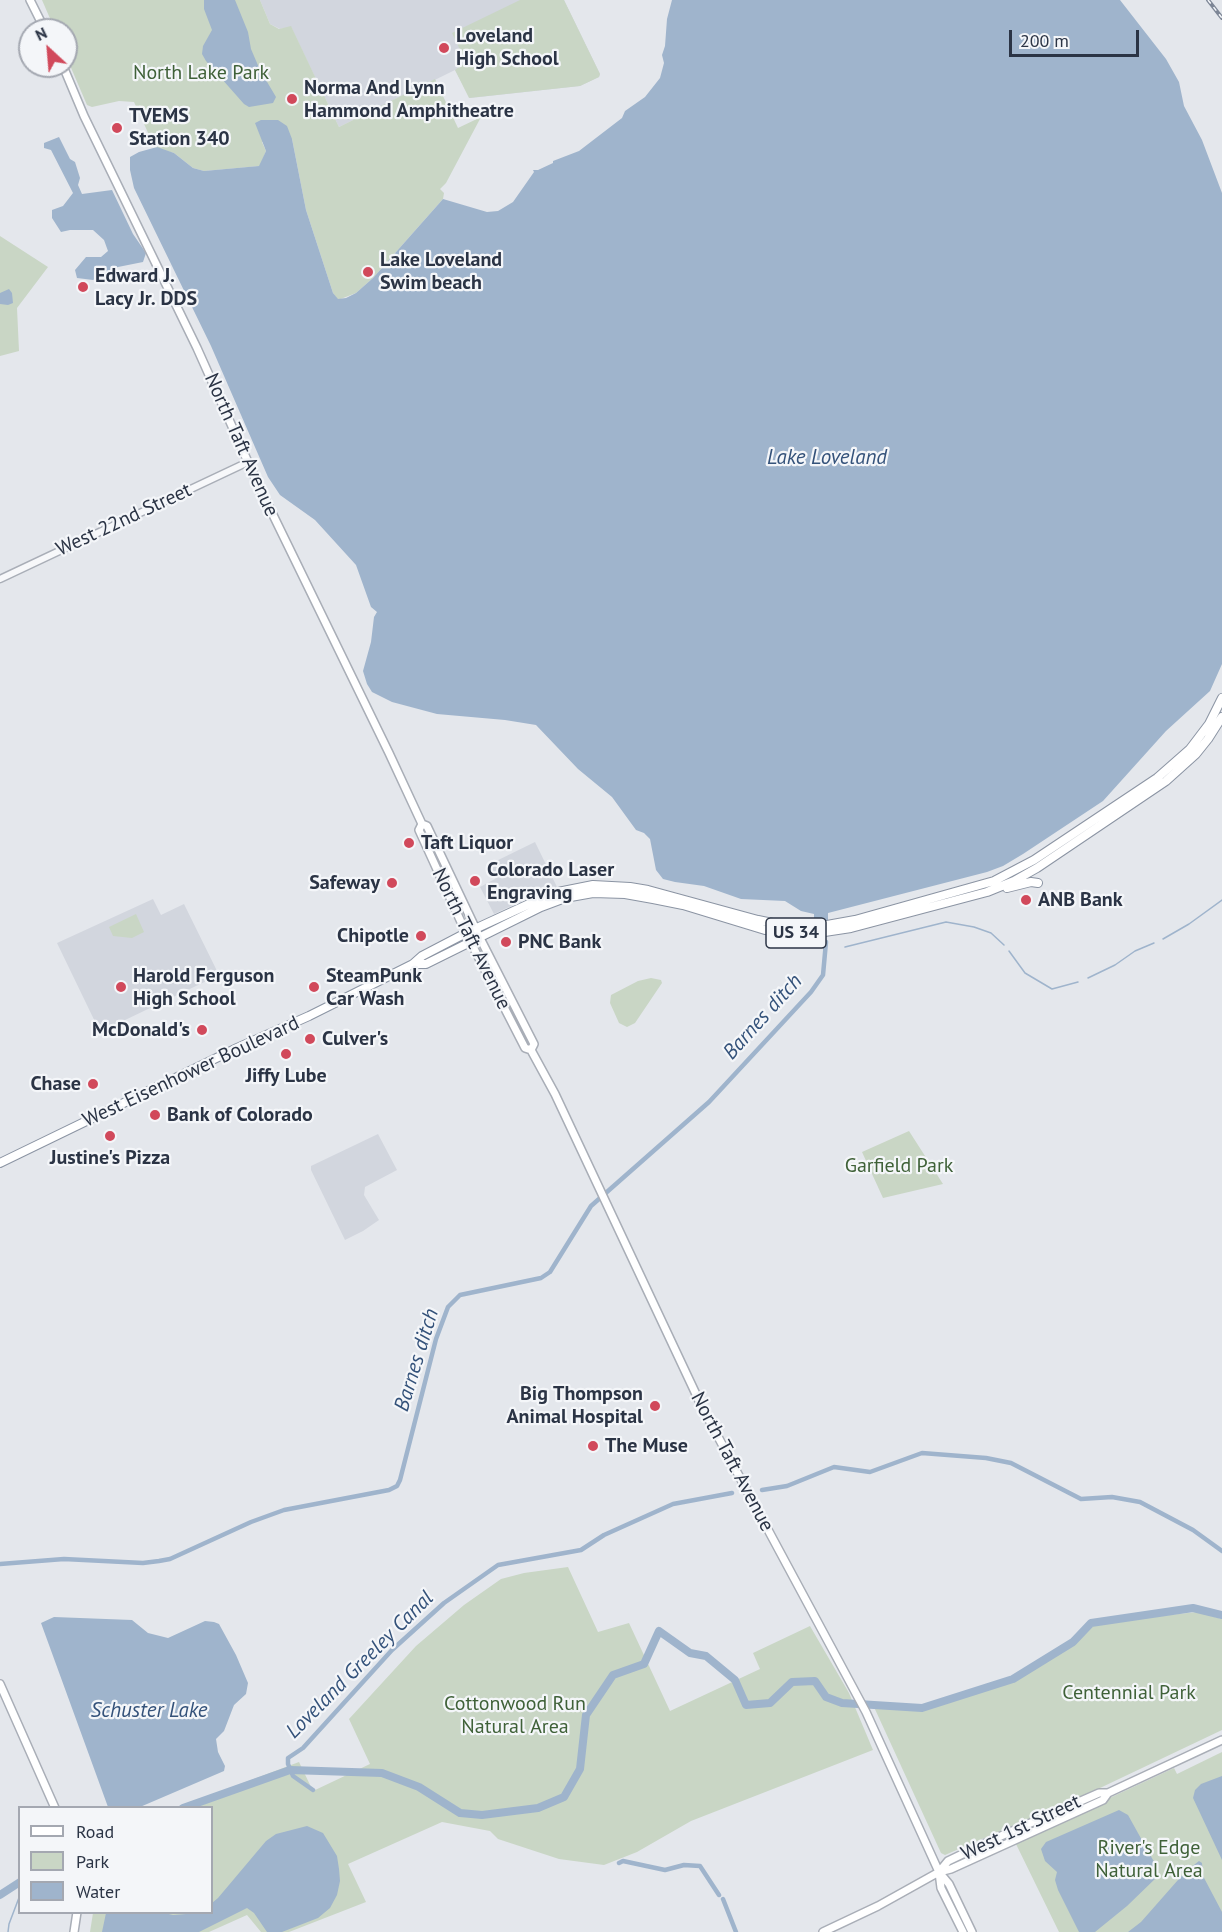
<!DOCTYPE html>
<html>
<head>
<meta charset="utf-8">
<style>
  body { margin:0 }
  #map { position:relative; width:1222px; height:1932px; overflow:hidden; background:#e4e7ec; font-family:"PT Sans",sans-serif }
  canvas { display:block }
  .legend { position:absolute; left:18px; top:1806px; width:195px; height:108px; box-sizing:border-box; background:#f4f6f9; border:2px solid #a4a8b1; margin:0; padding:8px 10px; list-style:none; font-size:18px; color:#2b3445 }
  .legend li { display:flex; align-items:center; gap:12px; height:30px }
  .legend b { width:30px; border:2px solid #a4a8b1 }
  .north { position:absolute; left:18px; top:18px; width:60px; height:60px; box-sizing:border-box; background:#f4f6f9; border:2px solid #a4a8b1; border-radius:50%; rotate:334deg; font-size:16px; font-weight:700; line-height:24px; text-align:center; color:#2b3445 }
  .north::after { content:''; display:block; margin:auto; width:21px; height:27px; background:#d1495b; clip-path:polygon(50% 0,100% 100%,50% 72%,0 100%) }
  .scale { position:absolute; left:1009px; top:30px; width:130px; height:27px; box-sizing:border-box; border:3px solid #2b3445; border-top:0; padding-left:8px; font-size:18px; line-height:21px; white-space:nowrap; color:#2b3445; -webkit-text-stroke:4px #f4f6f9; paint-order:stroke }
</style>
</head>
<body>
<div id="map">
<canvas width="1222" height="1932"></canvas>
<ul class="legend">
<li><b style="height:8px;background:#fff"></b>Road</li>
<li><b style="height:16px;background:#c9d6c5"></b>Park</li>
<li><b style="height:16px;background:#9fb4cc"></b>Water</li>
</ul>
<div class="north">N</div>
<div class="scale">200 m</div>
</div>
<script>
const context = document.querySelector('canvas').getContext('2d');
context.lineJoin = 'round';
function fillPath(path, color) { context.fillStyle = color; context.fill(path, 'evenodd'); }
const shape = rows => new Path2D(rows.map(r => 'M' + r).join(''));
function stroke(path, color, width, dash) { context.strokeStyle = color; context.lineWidth = width; context.lineCap = dash ? 'butt' : 'round'; context.setLineDash(dash || []); context.stroke(path); }
function label(font, color, halo, rows, align = 'center') {
  context.font = font + ' "PT Sans",sans-serif'; context.lineWidth = 4.5; context.setLineDash([]); context.textBaseline = 'middle'; context.strokeStyle = halo; context.fillStyle = color; for (const [text, x, y, turn = 0] of rows) {
    context.save(); context.translate(x, y); context.rotate((+turn || 0) * Math.PI / 180); context.textAlign = isNaN(turn) ? turn : align; if (halo) context.strokeText(text, 0, 0); context.fillText(text, 0, 0); context.restore();
  }
}
fillPath(shape([
  [260,0,564,0,600,74,599,77,580,86,470,98,455,70,339,127,291,27,280,29,270,24],
  [535,842,557,887,541,892,494,914,480,887,495,879,488,865],
  [153,899,161,915,184,904,219,975,100,1032,57,943],
  [378,1134,397,1170,365,1187,364,1195,379,1220,363,1231,345,1240,311,1170,311,1166]
]), '#d2d6de');
fillPath(shape([
  [42,0,260,0,270,24,279,29,291,26,339,127,435,79,458,128,481,117,446,183,440,189,444,193,443,199,373,278,356,293,338,300,333,293,306,210,292,139,262,142,266,151,260,166,204,171,193,168,174,153,155,148,134,102,119,101,92,107,87,105,66,56,66,30,55,30],
  [520,0,564,0,600,74,599,77,580,86,469,98,455,70,466,62,452,33],
  [0,236,48,267,17,308,19,351,0,356],
  [136,914,144,932,132,938,113,936,109,927],
  [651,978,661,980,662,983,635,1023,627,1027,619,1023,610,1003,611,995,638,981],
  [909,1131,943,1184,883,1198,862,1152],
  [568,1567,598,1632,629,1623,670,1711,760,1669,753,1653,810,1626,849,1693,873,1750,691,1821,637,1852,604,1865,559,1859,498,1839,490,1831,442,1822,348,1864,366,1902,289,1932,261,1932,247,1915,209,1932,90,1932,93,1913,212,1912,212,1808,179,1807,299,1762,313,1791,370,1764,349,1719,416,1646,464,1605,501,1579,524,1573],
  [1197,1612,1222,1619,1222,1730,1100,1788,945,1855,941,1853,874,1707,917,1710,943,1705,1016,1679,1041,1666,1077,1641,1086,1630,1093,1625,1132,1619],
  [1222,1752,1222,1932,1059,1932,1015,1842,1174,1768,1177,1774]
]), '#c9d6c5');
fillPath(shape([
  [204,0,235,0,248,32,251,49,260,70,276,97,273,103,249,107,244,104,206,61,202,54,203,46,212,30,204,9],
  [672,0,1120,0,1166,59,1179,82,1184,106,1202,140,1222,193,1222,664,1210,691,1166,731,1103,801,1023,854,1003,866,987,872,828,913,828,921,814,923,814,914,801,911,785,901,741,899,704,886,675,882,663,879,656,870,650,839,644,833,636,830,612,797,578,769,536,725,505,720,437,714,392,702,372,692,367,684,363,671,371,642,374,617,377,612,371,607,356,565,315,520,280,495,268,477,211,346,134,188,130,170,130,157,139,152,157,147,174,153,193,168,204,171,259,166,266,151,255,123,261,120,278,120,287,126,292,139,306,210,333,293,338,299,346,298,356,293,373,278,443,199,487,212,498,211,513,202,534,172,533,170,538,170,553,163,553,161,579,151,622,118,625,111,645,97,660,78,664,63,662,55,665,46,667,19],
  [59,137,70,159,75,162,80,178,78,185,82,194,112,190,133,234,146,253,143,262,118,267,93,280,77,278,75,270,86,257,101,257,108,251,104,240,93,230,70,230,61,232,52,218,52,210,63,206,73,193,51,150,44,148,44,143],
  [9,289,12,293,13,303,8,305,0,304,0,293],
  [54,1617,132,1620,148,1633,168,1638,205,1621,214,1622,219,1624,236,1655,248,1683,246,1694,234,1705,224,1731,216,1739,218,1752,225,1766,224,1771,140,1807,108,1807,41,1623],
  [1222,1776,1222,1860,1193,1798,1195,1790,1201,1784],
  [1119,1810,1128,1815,1153,1860,1157,1865,1157,1877,1127,1906,1095,1932,1079,1932,1058,1890,1055,1880,1057,1872,1045,1861,1041,1849,1046,1842],
  [307,1826,323,1833,337,1856,339,1869,340,1881,337,1895,330,1908,318,1918,282,1932,267,1932,254,1913,247,1908,199,1932,102,1932,106,1913,160,1912,173,1915,212,1912,212,1903,218,1898,266,1841,276,1834],
  [1199,1861,1202,1863,1203,1876,1222,1912,1222,1932,1128,1932,1141,1922,1185,1872]
]), '#9fb4cc');
stroke(shape([
  [1163,939,1189,924,1222,900],
  [845,947,946,922,974,927,991,933,1004,945],
  [1009,951,1025,973,1052,989,1078,982],
  [1088,978,1115,965,1135,951,1154,943],
  [8,1932,9,1924,20,1895]
]), '#9fb4cc', 1.5);
stroke(shape([
  [762,1490,787,1486,834,1467,870,1472,922,1453,986,1458,1011,1463,1081,1499,1112,1497,1140,1502,1193,1530,1222,1551],
  [0,1564,64,1559,143,1563,159,1561,170,1559,251,1522,284,1510,389,1490,397,1486,400,1480,436,1339,448,1307,460,1295,541,1278,550,1272,591,1206,709,1102,811,992,823,975,826,942],
  [313,1790,293,1776,288,1764,288,1758,303,1748,392,1650,444,1603,498,1565,581,1550,604,1535,673,1504,732,1493],
  [619,1863,623,1861,665,1870,684,1865,700,1866,719,1895],
  [723,1899,736,1932]
]), '#9fb4cc', 4.5);
stroke(shape([
  [183,1808,290,1770,382,1773,419,1787,460,1813,482,1815,538,1808,564,1797,580,1769,586,1715,613,1675,644,1664,659,1631,690,1653,706,1656,735,1680,746,1705,770,1703,792,1682,815,1681,826,1697,842,1703,922,1708,1013,1679,1073,1642,1091,1623,1193,1608,1222,1615],
  [0,1895,20,1882]
]), '#9fb4cc', 8);
const tertiary = shape([
  [0,579,248,462]
]);
const secondary = shape([
  [30,0,45,30],
  [63,66,84,116,197,348,256,480,389,753,422,824,427,826,481,940,534,1044,531,1050],
  [422,824,419,830,466,933,525,1048,531,1050,555,1094,702,1407,866,1712,939,1872,941,1888,963,1932],
  [0,1684,55,1808],
  [939,1872,948,1861,994,1839,1099,1793,1108,1793],
  [939,1872,949,1884,972,1932],
  [74,1932,77,1912],
  [823,1932,878,1906,939,1872,951,1869,1103,1800,1108,1793,1222,1740]
]);
const trunk = shape([
  [1007,888,1031,882,1038,883],
  [413,964,426,964,541,907,565,898,593,893,625,894,653,899,683,905,765,930,818,933,851,928,987,892,1014,881,1037,868,1166,781,1196,754,1208,739,1222,717],
  [0,1163,237,1048,309,1016,413,964,422,956,466,933,553,893,593,885,630,887,648,890,758,920,782,925,816,927,855,920,994,881,1034,860,1157,778,1190,749,1209,724,1222,698]
]);
stroke(tertiary, '#a9aeb7', 9);
stroke(secondary, '#a9aeb7', 10);
stroke(trunk, '#8b94a3', 10);
stroke(tertiary, '#f7f8fa', 6);
stroke(secondary, '#fff', 7);
stroke(trunk, '#fff', 8);
const rail = shape([
  [1208,0,1222,18]
]);
stroke(rail, '#7d8696', 4);
stroke(rail, '#f4f6f9', 1.5, [4.5]);
for (const [x, y, r, color] of [
  [444,48,6,"#d1495b"],
  [292,99,6,"#d1495b"],
  [117,128,6,"#d1495b"],
  [368,272,6,"#d1495b"],
  [83,287,6,"#d1495b"],
  [409,843,6,"#d1495b"],
  [475,881,6,"#d1495b"],
  [392,883,6,"#d1495b"],
  [1026,900,6,"#d1495b"],
  [421,936,6,"#d1495b"],
  [506,942,6,"#d1495b"],
  [121,987,6,"#d1495b"],
  [314,987,6,"#d1495b"],
  [202,1030,6,"#d1495b"],
  [310,1039,6,"#d1495b"],
  [286,1054,6,"#d1495b"],
  [93,1084,6,"#d1495b"],
  [155,1115,6,"#d1495b"],
  [110,1136,6,"#d1495b"],
  [655,1406,6,"#d1495b"],
  [593,1446,6,"#d1495b"]
]) { const dot = new Path2D(); dot.arc(x, y, r, 0, 2 * Math.PI); context.fillStyle = color; context.fill(dot); stroke(dot, '#f4f6f9', 2); }
for (const [x, y, w] of [
  [796,933,60]
]) { const box = new Path2D(); box.roundRect(x - w / 2, y - 15, w, 30, 4.5); context.fillStyle = '#f4f6f9'; context.fill(box); stroke(box, '#2b3445', 1.5); }
label('bold 18px', '#2b3445', null, [
  ["US 34",796,933]
]);
label('bold 20px', '#2b3445', '#f4f6f9', [
  ["Loveland",456,36],
  ["High School",456,59],
  ["Norma And Lynn",304,88],
  ["Hammond Amphitheatre",304,111],
  ["TVEMS",129,116],
  ["Station 340",129,139],
  ["Lake Loveland",380,260],
  ["Swim beach",380,283],
  ["Edward J.",95,276],
  ["Lacy Jr. DDS",95,299],
  ["Taft Liquor",421,843],
  ["Colorado Laser",487,870],
  ["Engraving",487,893],
  ["Safeway",380,883,"right"],
  ["ANB Bank",1038,900],
  ["Chipotle",409,936,"right"],
  ["PNC Bank",518,942],
  ["Harold Ferguson",133,976],
  ["High School",133,999],
  ["SteamPunk",326,976],
  ["Car Wash",326,999],
  ["McDonald's",190,1030,"right"],
  ["Culver's",322,1039],
  ["Jiffy Lube",286,1076,"center"],
  ["Chase",81,1084,"right"],
  ["Bank of Colorado",167,1115],
  ["Justine's Pizza",110,1158,"center"],
  ["Big Thompson",643,1394,"right"],
  ["Animal Hospital",643,1417,"right"],
  ["The Muse",605,1446]
], 'left');
label('20px', '#3f6138', '#f4f6f9', [
  ["North Lake Park",201,73],
  ["Garfield Park",899,1166],
  ["Centennial Park",1129,1693],
  ["Cottonwood Run",515,1704],
  ["Natural Area",515,1727],
  ["River's Edge",1149,1848],
  ["Natural Area",1149,1871]
]);
label('20px', '#2b3445', '#f4f6f9', [
  ["North Taft Avenue",241,445,66],
  ["West 22nd Street",124,520,-25],
  ["North Taft Avenue",471,939,64],
  ["West Eisenhower Boulevard",191,1072,-25],
  ["North Taft Avenue",732,1462,62],
  ["West 1st Street",1021,1828,-25]
]);
label('italic 21px', '#34527a', '#f4f6f9', [
  ["Lake Loveland",827,458],
  ["Barnes ditch",763,1017,-48],
  ["Barnes ditch",417,1360,-73],
  ["Loveland Greeley Canal",360,1665,-45],
  ["Schuster Lake",149,1711]
]);
</script>
</body>
</html>
